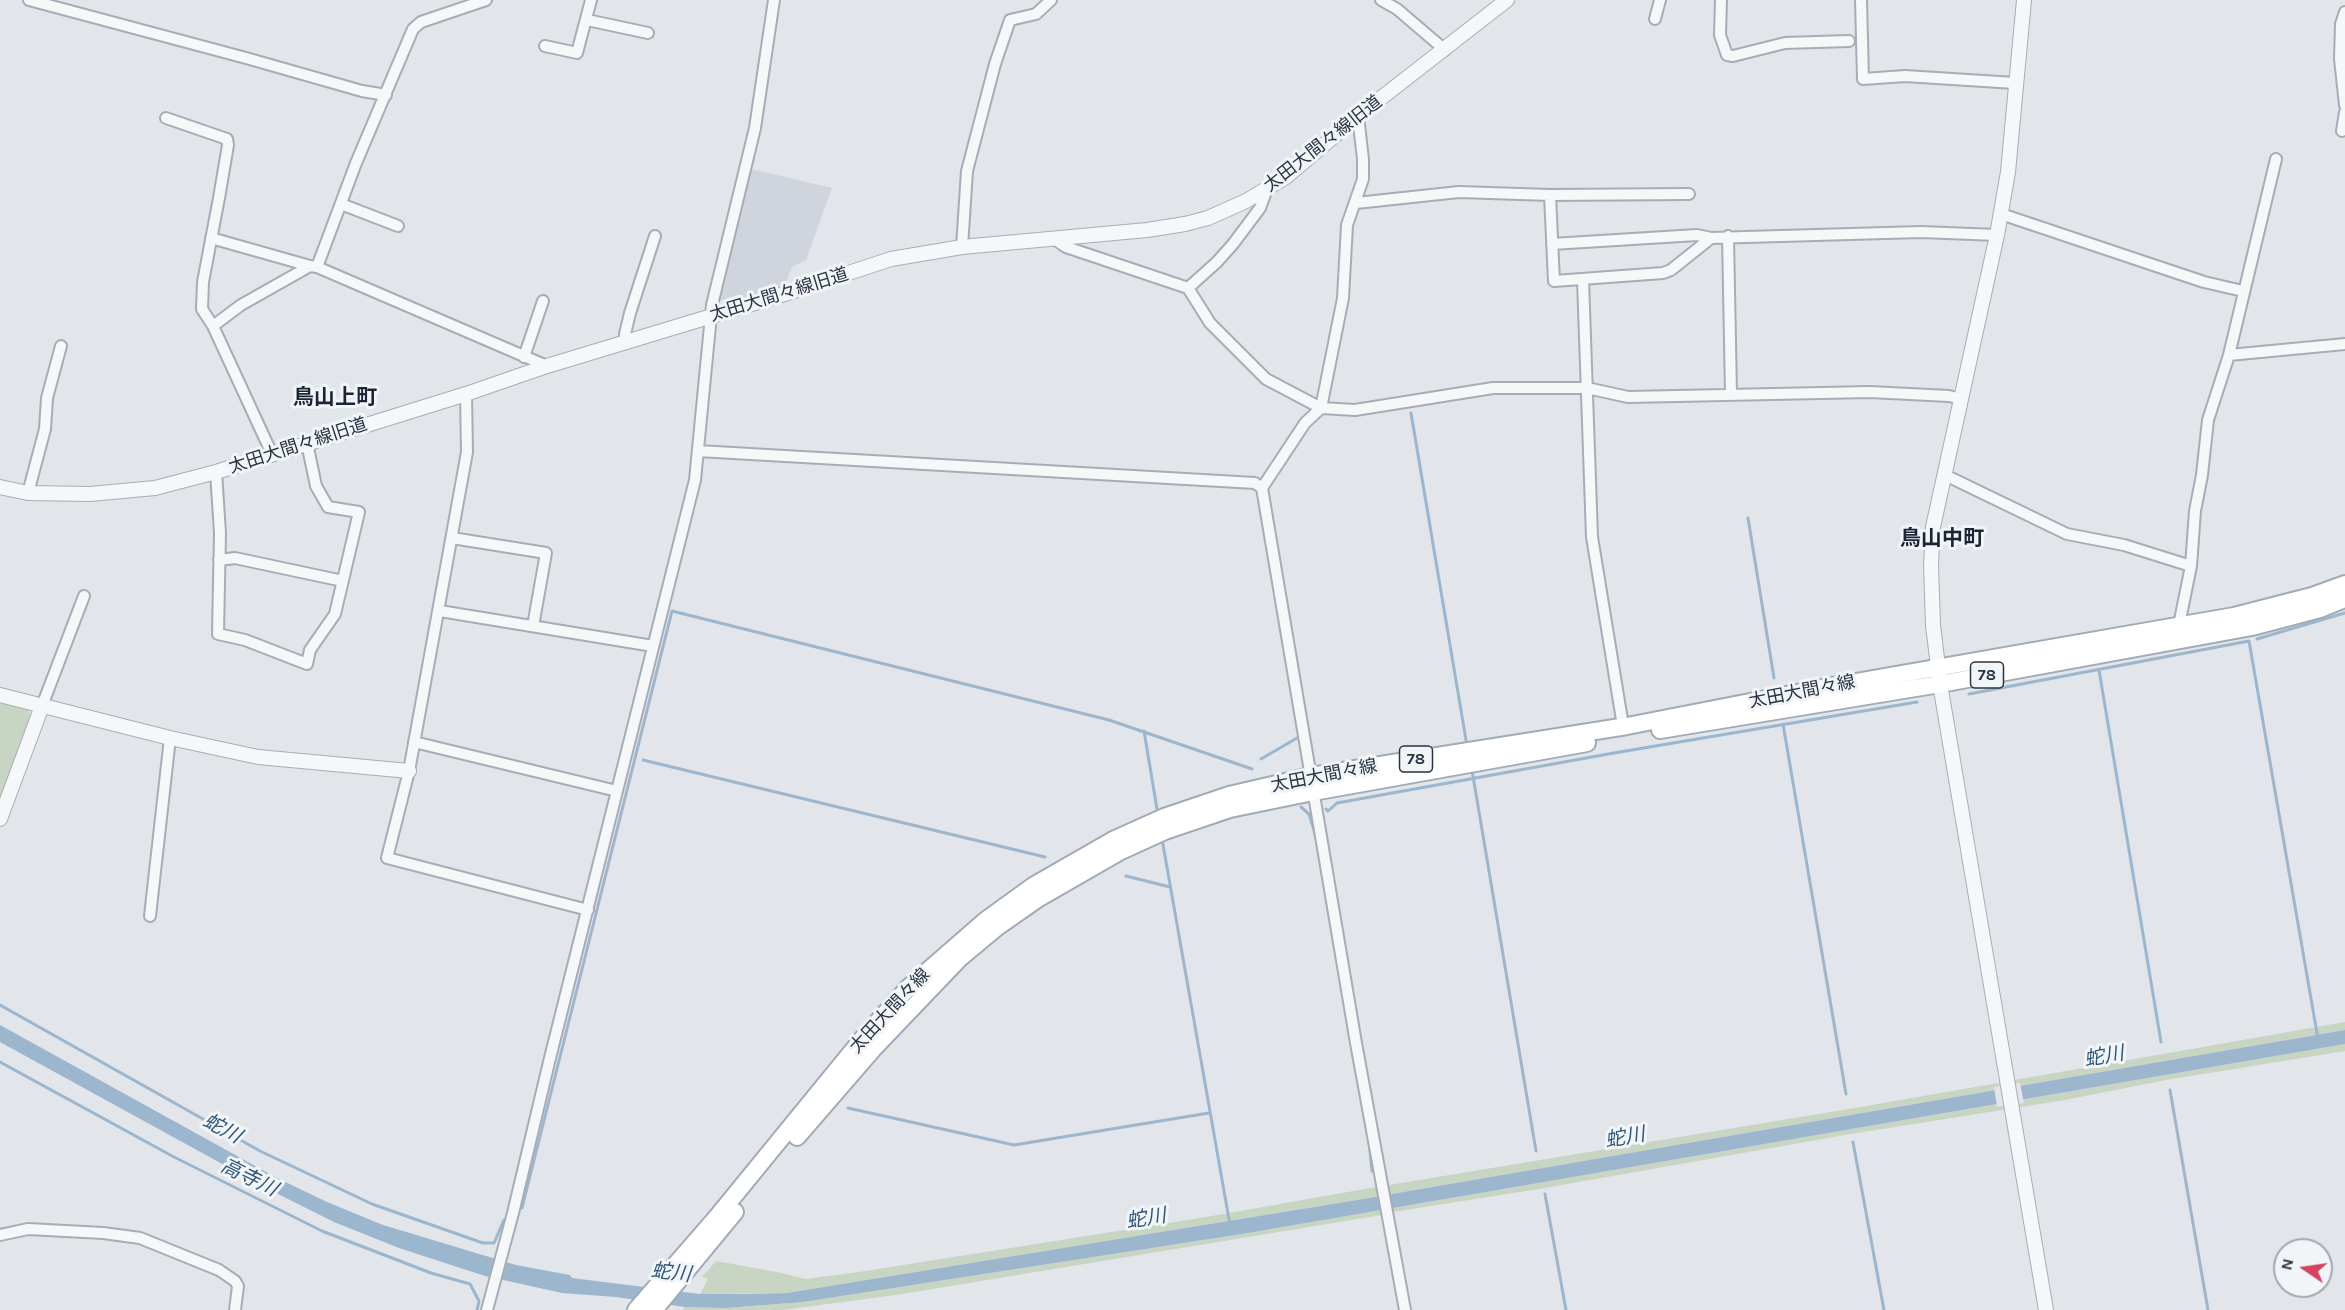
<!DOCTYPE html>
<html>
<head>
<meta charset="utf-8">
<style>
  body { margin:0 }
  #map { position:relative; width:2345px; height:1310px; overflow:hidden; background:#e2e6eb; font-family:Karla,sans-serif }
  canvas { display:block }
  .north { position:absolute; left:2273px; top:1238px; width:60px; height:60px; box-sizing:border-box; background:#f2f5f8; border:2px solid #a2a8b0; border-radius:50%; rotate:283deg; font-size:16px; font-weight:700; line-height:24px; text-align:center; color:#293444 }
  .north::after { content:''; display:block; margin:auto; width:21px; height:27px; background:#d64160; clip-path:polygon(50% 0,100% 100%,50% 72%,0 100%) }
</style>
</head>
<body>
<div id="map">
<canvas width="2345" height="1310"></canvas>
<div class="north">N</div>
</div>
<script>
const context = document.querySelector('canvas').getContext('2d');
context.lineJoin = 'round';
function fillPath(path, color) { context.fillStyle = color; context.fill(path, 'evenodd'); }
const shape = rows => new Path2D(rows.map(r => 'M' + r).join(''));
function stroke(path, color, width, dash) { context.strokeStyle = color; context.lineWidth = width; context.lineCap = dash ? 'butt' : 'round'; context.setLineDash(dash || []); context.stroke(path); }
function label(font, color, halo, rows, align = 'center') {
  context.font = font + ' Karla,"Noto Sans JP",sans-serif'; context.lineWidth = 6; context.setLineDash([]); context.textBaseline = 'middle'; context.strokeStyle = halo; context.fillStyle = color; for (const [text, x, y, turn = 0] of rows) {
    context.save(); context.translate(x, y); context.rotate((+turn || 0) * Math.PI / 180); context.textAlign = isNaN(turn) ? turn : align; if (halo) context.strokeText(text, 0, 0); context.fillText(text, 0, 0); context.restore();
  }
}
fillPath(shape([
  [751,169,832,188,806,260,792,267,785,285,731,302,719,299]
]), '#d0d5dd');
fillPath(shape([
  [0,703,28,709,31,716,0,800],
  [2345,1022,2345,1030,1351,1201,787,1293,700,1294,708,1279,702,1277,716,1261,782,1273,805,1279,859,1272,1206,1217,1376,1187,1378,1189,1389,1185,1855,1108],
  [2345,1044,2345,1051,2166,1080,2065,1100,1845,1135,1539,1189,1393,1212,1392,1210,1382,1212,1382,1215,896,1295,783,1310,683,1310,684,1307,726,1308,803,1302,1242,1234]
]), '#c8d5c3');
fillPath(shape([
  [0,1025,277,1178,327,1202,383,1225,516,1265,570,1275,572,1278,700,1294,744,1294,787,1293,1351,1201,2345,1030,2345,1044,1242,1234,803,1302,726,1308,684,1307,616,1297,562,1293,485,1276,399,1248,334,1222,266,1188,0,1042]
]), '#9bb6cd');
fillPath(shape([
  [2020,1083,2024,1103,1997,1107,1994,1087]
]), '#e2e6eb');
stroke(shape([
  [1411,413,1467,746],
  [1748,518,1774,678],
  [2257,639,2345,613],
  [2099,670,2161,1042],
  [1969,694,2249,641,2318,1039],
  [1783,724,1846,1094],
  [1144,731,1158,815],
  [1261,759,1297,738],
  [643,760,1045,857],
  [1472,770,1536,1151],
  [1301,807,1309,814,1317,840],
  [1326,809,1328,811,1337,803,1614,753,1917,702],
  [1162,839,1230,1225],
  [1126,876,1170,887],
  [0,1005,260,1151,372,1204,483,1243,494,1243,504,1220],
  [0,1062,174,1157,322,1231,431,1273,470,1284,479,1301,477,1310],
  [2170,1090,2208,1310],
  [848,1108,1014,1145,1209,1113],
  [1369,1141,1372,1171],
  [1853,1142,1884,1310],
  [1545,1194,1566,1310],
  [522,1208,672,611,1109,720,1252,769]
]), '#9bb6cd', 3);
const minor = shape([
  [29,0,246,58,362,91,386,95],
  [1381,0,1397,9,1445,50],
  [1721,0,1720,35,1727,55,1733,56,1785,43,1849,41],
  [1861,0,1863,79,1905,76,2015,83],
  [2345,12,2341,24,2340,59,2345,105],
  [1655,19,1660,0],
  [587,20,648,33],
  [545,46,577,53,591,0],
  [1358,116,1363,159,1363,179,1347,225,1343,298,1321,408,1305,423,1262,488,1356,1043,1405,1310],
  [166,118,227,139,228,145,219,198,203,282,202,309,213,326,272,454],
  [2342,131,2345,112],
  [1550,195,1554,281,1663,273,1671,270,1711,238],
  [1356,203,1459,192,1550,195,1689,194],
  [341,204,398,226],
  [2001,214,2204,282,2243,291],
  [1728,236,1731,394],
  [211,238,310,266],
  [1054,239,1066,247,1188,288,1210,323,1266,379,1321,408,1355,410,1493,388,1587,388,1628,397,1870,392,1949,396,1961,399],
  [1552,244,1697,235,1711,238,1921,232,1997,235],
  [962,247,967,171,995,64,1010,20,1036,14,1051,0],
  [317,267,356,163,413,29,421,22,486,0],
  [1583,280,1592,537,1623,726],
  [1188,288,1217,262,1233,244,1260,208,1267,189],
  [213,326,241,305,310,266,317,267,547,366],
  [625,343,625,334,630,313,655,236],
  [2229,355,2345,344],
  [524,357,543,301],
  [466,394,467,452,409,771,387,858,588,910],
  [698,451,1255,483,1262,488],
  [216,472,220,533,218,634,245,640,307,664,310,650,335,614,359,512,328,507,316,486,307,443],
  [1945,475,2067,534,2124,545,2191,566],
  [28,493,45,429,47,398,61,346],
  [452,538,546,553,533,626],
  [219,560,235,558,343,581],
  [440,611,653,646],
  [2179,625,2191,566,2195,511,2202,475,2208,420,2229,355,2276,159],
  [42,706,84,596],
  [414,742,617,791],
  [150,916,170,738],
  [0,1235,28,1229,103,1233,140,1238,219,1270,235,1281,238,1286,235,1310],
  [487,1310,513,1213,550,1058,695,480,712,305,755,128,774,0]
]);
const tertiary = shape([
  [2024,0,2008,172,1997,235,1933,527,1931,565,1933,625,1940,684,2046,1310],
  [0,487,28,493,90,494,155,488,216,472,466,394,547,366,791,292,891,259,962,247,1147,230,1185,224,1208,218,1246,201,1286,177,1358,116,1507,0],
  [0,695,170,738,258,757,409,771],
  [0,819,42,706]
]);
const primary = shape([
  [1660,730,1940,684,2252,627,2320,609,2345,599],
  [797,1137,874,1048,960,958,996,928,1039,898,1119,852,1165,831,1230,809,1313,792,1587,743],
  [636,1310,716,1218,863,1038,908,988,986,920,1033,886,1115,839,1164,817,1229,795,1311,776,1627,726,1827,687,2234,616,2312,596,2345,584],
  [654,1310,735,1212]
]);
stroke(minor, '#a7adb6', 14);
stroke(tertiary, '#a7adb6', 16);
stroke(primary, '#a1abb8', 20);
stroke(minor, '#f5f7f9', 10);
stroke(tertiary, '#f5f7f9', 14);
stroke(primary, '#fff', 16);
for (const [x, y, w] of [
  [1987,675,33],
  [1416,759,33]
]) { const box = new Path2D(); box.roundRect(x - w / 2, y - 13, w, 26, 4.5); context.fillStyle = '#f2f5f8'; context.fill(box); stroke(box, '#293444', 1.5); }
label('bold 16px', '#293444', null, [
  ["78",1987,675],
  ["78",1416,759]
]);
label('18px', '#293444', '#f2f5f8', [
  ["太田大間々線旧道",1323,144,-38],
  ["太田大間々線旧道",779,295,-17],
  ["太田大間々線旧道",298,446,-18],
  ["太田大間々線",1802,692,-11],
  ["太田大間々線",1324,776,-11],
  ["太田大間々線",890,1011,-47]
]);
label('italic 20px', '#30567b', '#f2f5f8', [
  ["蛇川",2104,1057,-10],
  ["蛇川",222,1129,28],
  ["蛇川",1625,1138,-10],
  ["高寺川",249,1178,26],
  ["蛇川",1146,1219,-9],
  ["蛇川",671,1273,6]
]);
label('bold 21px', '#1b2535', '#f2f5f8', [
  ["鳥山上町",335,398],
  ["鳥山中町",1942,539]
]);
</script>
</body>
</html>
